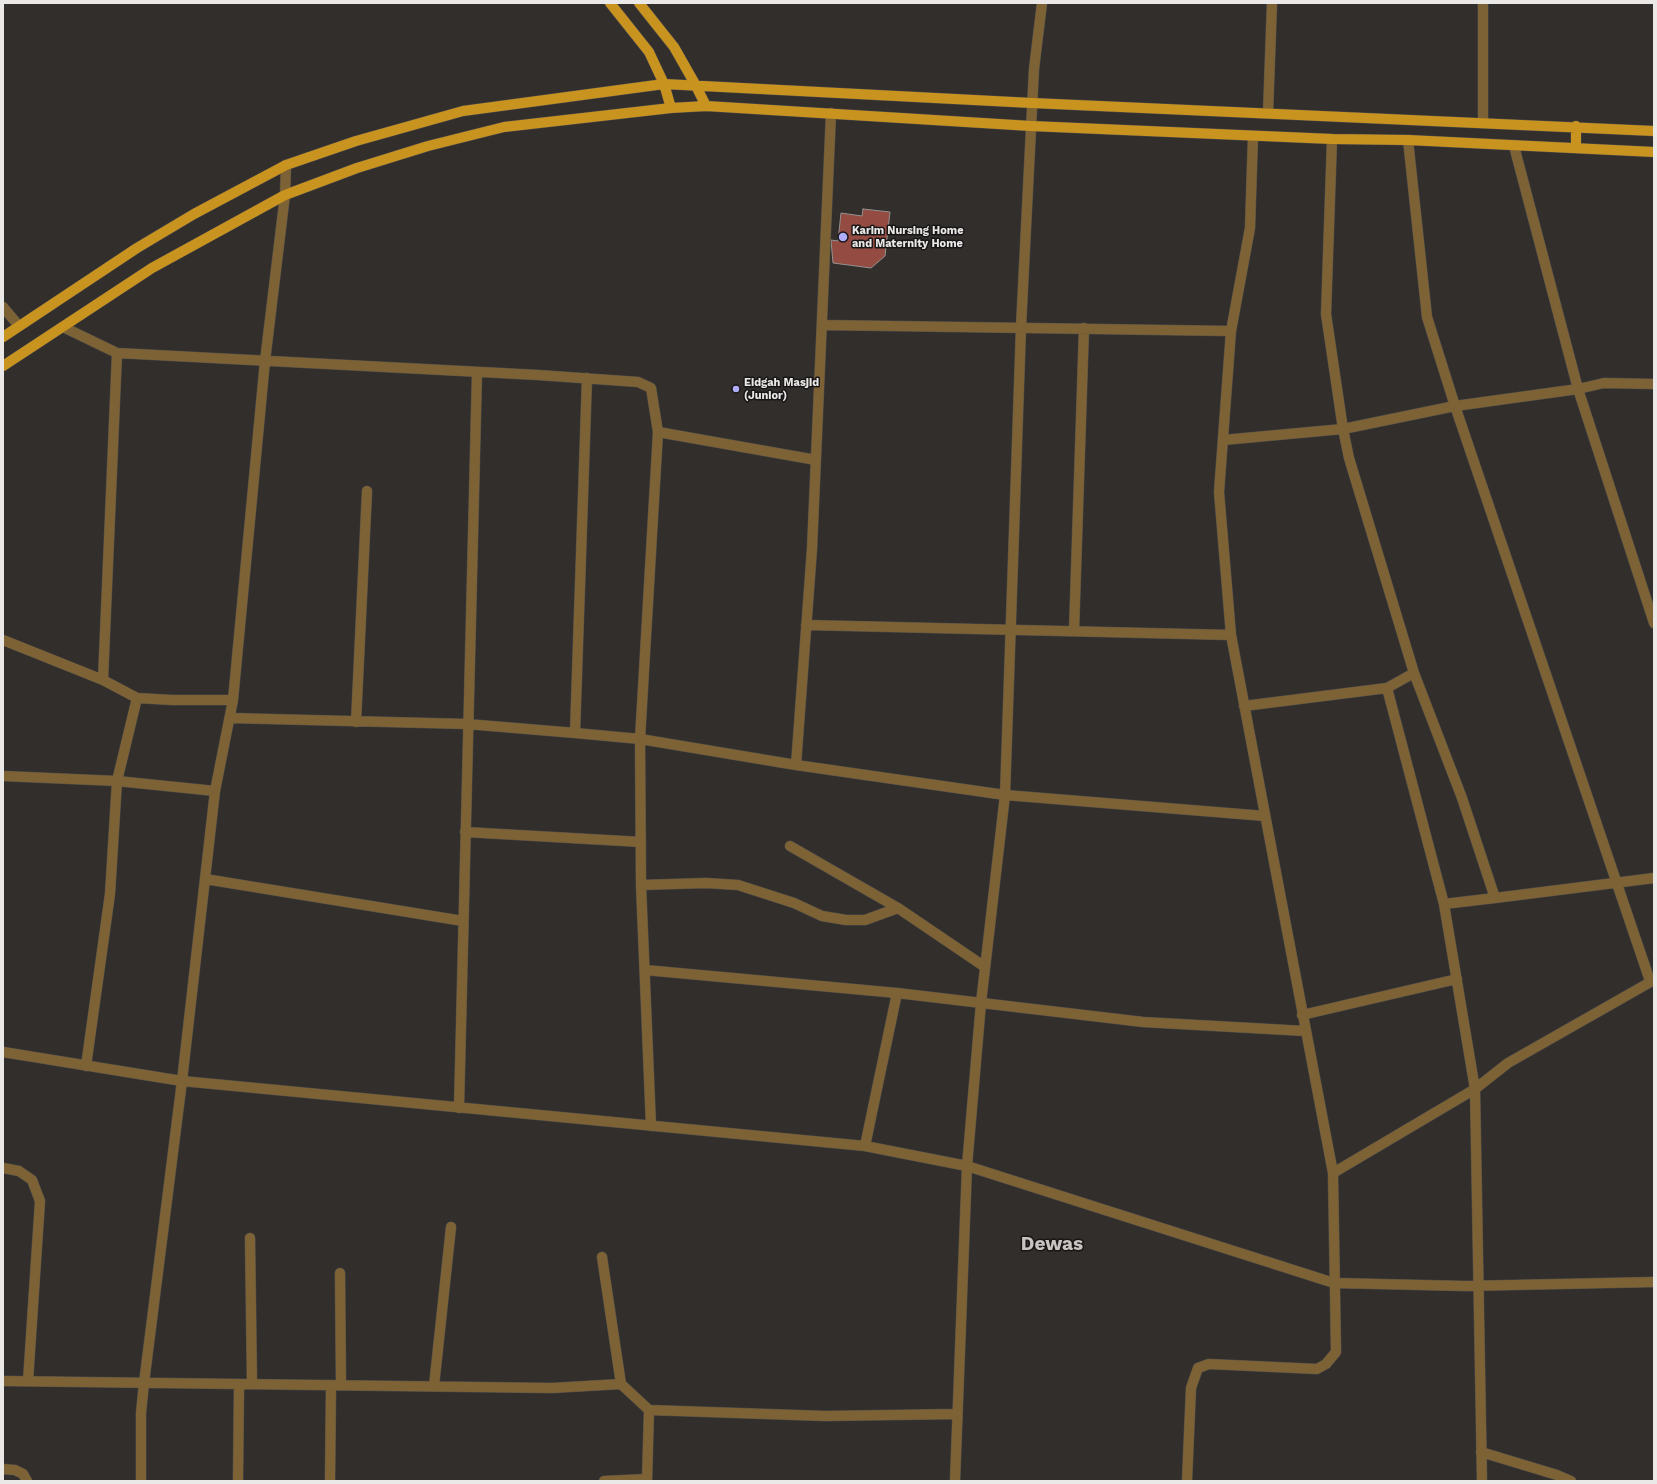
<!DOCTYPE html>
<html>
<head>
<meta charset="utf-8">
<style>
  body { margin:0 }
  #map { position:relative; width:1657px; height:1484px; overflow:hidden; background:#312e2c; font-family:"Work Sans",sans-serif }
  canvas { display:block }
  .frame { position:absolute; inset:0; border:4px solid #ebe9e8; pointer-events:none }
</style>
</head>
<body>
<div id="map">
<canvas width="1657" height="1484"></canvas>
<div class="frame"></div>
</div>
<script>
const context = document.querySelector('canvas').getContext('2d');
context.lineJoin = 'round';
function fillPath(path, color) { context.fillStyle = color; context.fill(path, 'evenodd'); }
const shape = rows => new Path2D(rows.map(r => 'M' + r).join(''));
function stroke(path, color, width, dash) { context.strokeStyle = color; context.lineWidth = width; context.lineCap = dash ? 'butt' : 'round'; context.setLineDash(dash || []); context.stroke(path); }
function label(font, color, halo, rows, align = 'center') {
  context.font = font + ' "Work Sans",sans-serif'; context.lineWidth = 3; context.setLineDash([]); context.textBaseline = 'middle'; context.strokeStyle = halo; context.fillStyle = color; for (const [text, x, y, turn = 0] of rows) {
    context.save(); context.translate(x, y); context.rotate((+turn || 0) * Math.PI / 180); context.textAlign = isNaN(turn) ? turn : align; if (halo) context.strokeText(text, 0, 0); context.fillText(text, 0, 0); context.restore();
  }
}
const building = shape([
  [863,209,890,212,885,256,871,268,833,263,831,240,838,241,841,213,862,216,863,209]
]);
fillPath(building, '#944b42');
stroke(building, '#959190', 1);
const minor = shape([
  [831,113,812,549,796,765,1005,795,1265,816],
  [1268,113,1272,3],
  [1483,122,1483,3],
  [1332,139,1326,314,1343,429,1349,458,1414,673,1462,798,1495,898,1654,878],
  [1408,140,1427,317,1455,406,1650,981],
  [1514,146,1578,389,1654,623],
  [3,307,19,326],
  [823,325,1231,331],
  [63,327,117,353,538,375,638,382,651,388,658,432,816,460],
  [1223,440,1343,429,1455,406,1578,389,1604,383,1654,384],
  [806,625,1231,635],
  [1074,631,1084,328],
  [3,640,103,680,137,698,172,700,233,700],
  [1414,673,1387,688,1444,904],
  [103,680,117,353],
  [1244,706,1387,688],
  [230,718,467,724,575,733,640,739,796,765],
  [356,722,367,491],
  [575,733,587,378],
  [3,776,117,781,215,791],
  [465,832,641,842],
  [790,846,898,908,985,967],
  [205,879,463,921],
  [641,885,706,883,738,885,794,903,822,916,846,920,865,920,898,908],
  [645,970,897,993,1143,1022,1305,1031],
  [1302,1015,1457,979],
  [3,1052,182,1081,865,1146,967,1166,1334,1283,1465,1286,1654,1282],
  [86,1066,110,894,117,781,137,698],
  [459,1108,477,372],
  [651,1126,641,885,640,739,658,432],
  [865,1146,897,993],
  [3,1168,19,1171,32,1180,40,1201,28,1381],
  [1333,1173,1475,1089,1508,1063,1654,980],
  [250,1238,252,1384],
  [340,1273,341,1385],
  [3,1381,552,1388,621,1384,602,1257],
  [621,1384,649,1410,647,1481],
  [434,1386,451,1227],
  [649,1410,825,1416,957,1414],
  [1481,1452,1557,1475,1571,1481],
  [3,1469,15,1470,23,1474,27,1481],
  [141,1481,141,1413,144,1383,182,1081,215,791,233,700,265,361,285,195,286,165],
  [238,1481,239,1384],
  [330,1481,331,1385],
  [604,1481,647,1479],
  [955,1481,967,1166,981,1003,1005,795,1021,327,1034,69,1042,3],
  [1187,1481,1191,1388,1198,1368,1209,1364,1317,1369,1326,1364,1336,1352,1333,1173,1231,635,1219,492,1231,331,1250,228,1253,136],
  [1482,1481,1475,1089,1444,904,1495,898]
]);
const major = shape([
  [610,3,649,52,664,84,671,108],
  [639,3,674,47,695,84,706,106],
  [1576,148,1576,126],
  [3,337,137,248,194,214,286,165,356,141,463,111,664,84,1032,103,1654,131],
  [3,366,152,268,285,195,357,168,428,146,504,127,671,108,706,106,1031,126,1332,139,1408,140,1654,152]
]);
stroke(minor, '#4f4c4a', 11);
stroke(major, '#4f4c4a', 11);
stroke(minor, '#7c6234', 10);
stroke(major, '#c99320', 10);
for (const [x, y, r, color] of [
  [843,237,5,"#b0aefa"],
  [736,389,4,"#b0aefa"]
]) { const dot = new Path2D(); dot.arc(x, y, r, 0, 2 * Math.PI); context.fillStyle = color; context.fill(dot); stroke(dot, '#181616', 1.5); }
label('bold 11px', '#ebe9e8', '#181616', [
  ["Karim Nursing Home",852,231],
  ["and Maternity Home",852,244],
  ["Eidgah Masjid",744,383],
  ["(Junior)",744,396]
], 'left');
label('bold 19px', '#c8c4c1', '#181616', [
  ["Dewas",1052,1244]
]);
</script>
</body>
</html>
